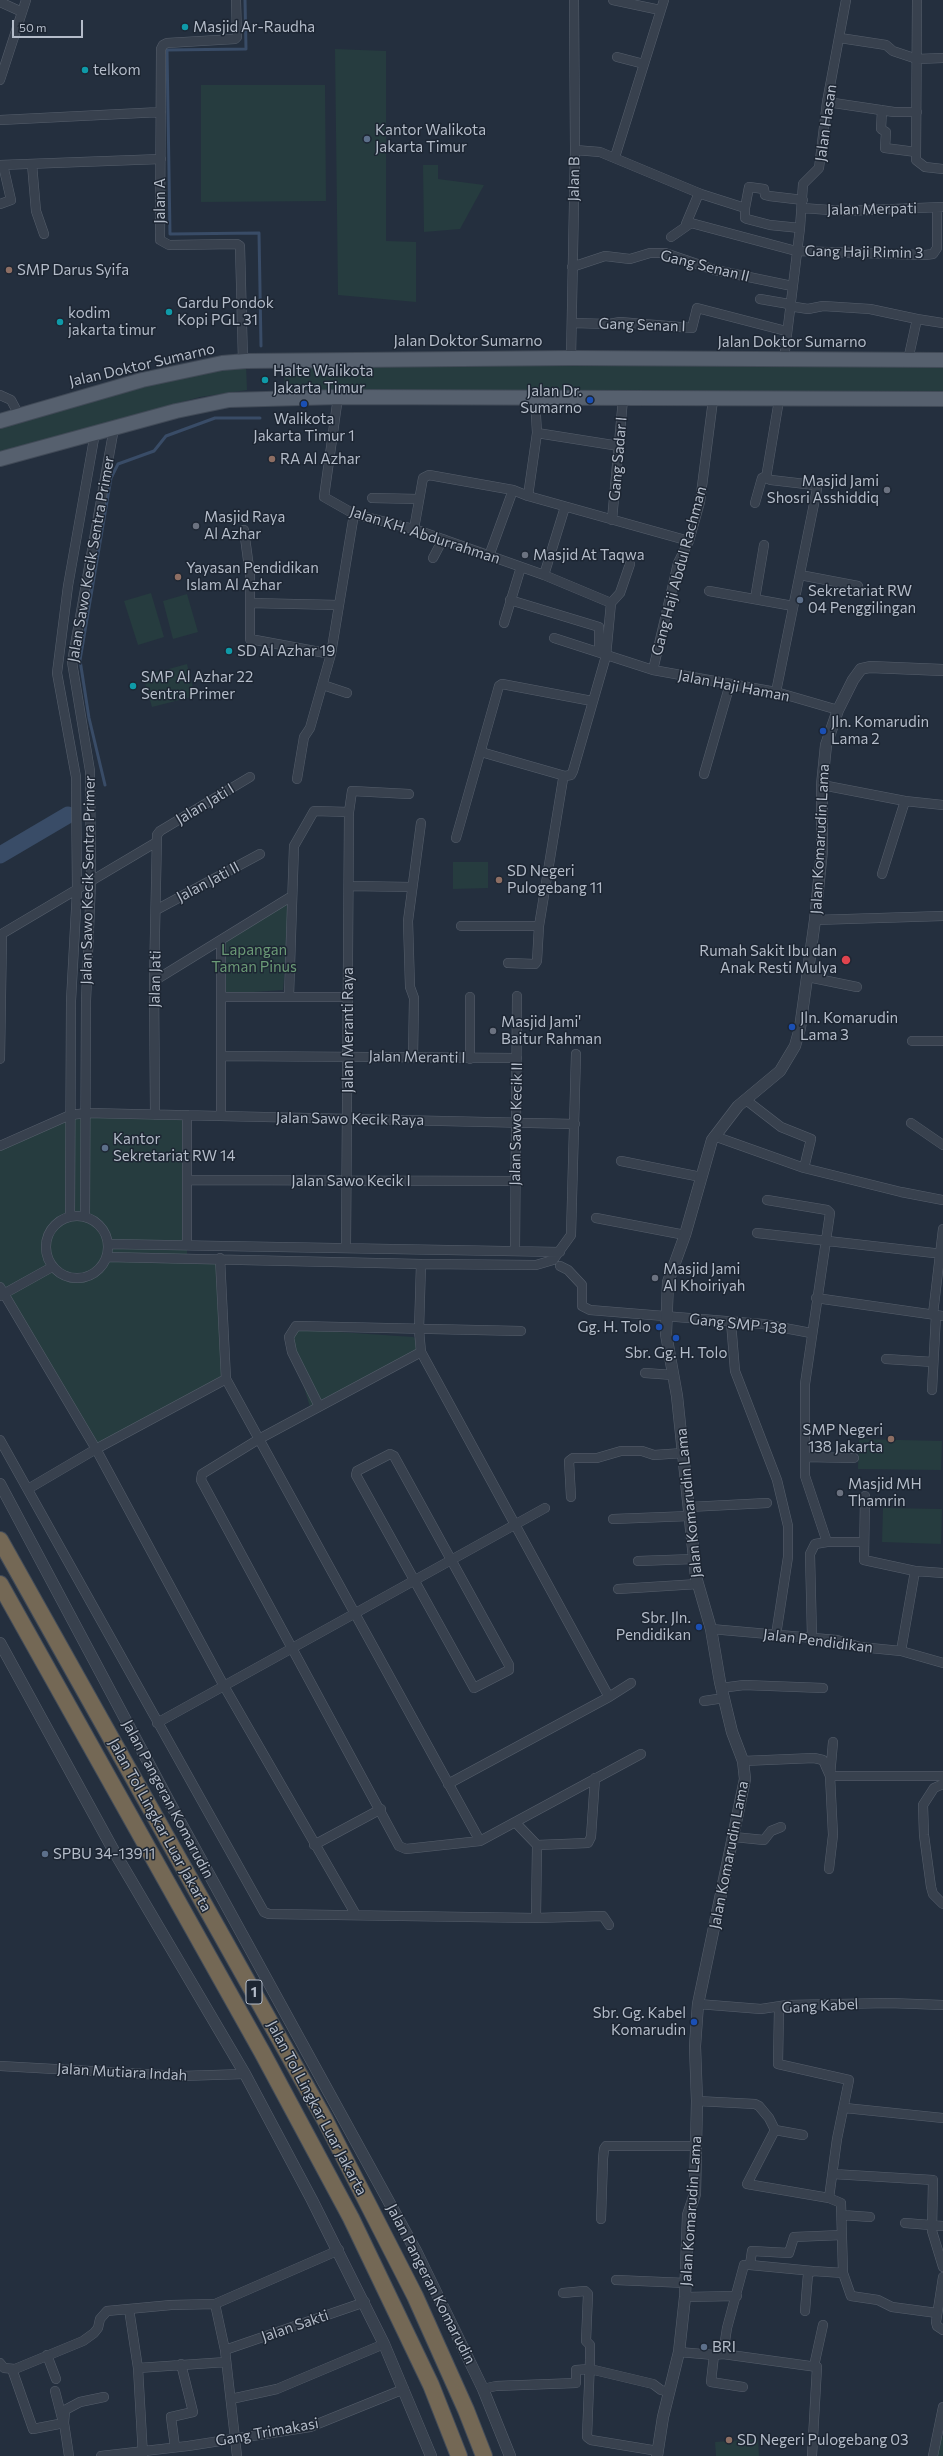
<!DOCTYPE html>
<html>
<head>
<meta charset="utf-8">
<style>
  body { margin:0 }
  #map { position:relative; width:943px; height:2456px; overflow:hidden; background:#242f3e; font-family:Commissioner,sans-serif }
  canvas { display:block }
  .scale { position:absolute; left:12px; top:20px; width:71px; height:18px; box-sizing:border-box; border:2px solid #b4bcc9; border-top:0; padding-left:5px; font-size:12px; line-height:14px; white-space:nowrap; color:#b4bcc9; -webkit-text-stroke:3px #1d2633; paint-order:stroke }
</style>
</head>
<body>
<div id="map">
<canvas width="943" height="2456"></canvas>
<div class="scale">50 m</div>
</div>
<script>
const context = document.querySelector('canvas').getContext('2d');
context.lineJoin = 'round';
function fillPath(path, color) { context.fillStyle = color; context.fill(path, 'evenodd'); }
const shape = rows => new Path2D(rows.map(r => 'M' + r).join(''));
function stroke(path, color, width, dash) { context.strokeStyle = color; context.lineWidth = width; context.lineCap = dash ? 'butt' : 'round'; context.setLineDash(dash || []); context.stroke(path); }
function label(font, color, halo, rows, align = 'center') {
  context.font = font + ' Commissioner,sans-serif'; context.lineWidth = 3; context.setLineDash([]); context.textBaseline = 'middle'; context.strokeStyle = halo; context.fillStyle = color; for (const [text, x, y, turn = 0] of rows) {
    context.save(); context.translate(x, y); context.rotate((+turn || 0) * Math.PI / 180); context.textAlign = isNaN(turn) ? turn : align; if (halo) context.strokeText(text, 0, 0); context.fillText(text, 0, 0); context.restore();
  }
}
fillPath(shape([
  [335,49,386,51,386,241,416,242,416,302,338,295],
  [201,85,325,85,326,201,201,202],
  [423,165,438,165,438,179,484,185,460,229,424,232],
  [284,360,943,360,943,399,285,400],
  [246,364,247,390,200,397,0,452,0,421,111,388],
  [151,593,164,637,138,645,124,601],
  [187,594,198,632,173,639,163,601],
  [187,664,195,696,152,707,143,676],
  [453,862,488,862,488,888,453,889],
  [291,896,283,990,225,994,222,943],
  [187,1115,187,1257,220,1258,226,1379,96,1449,0,1287,0,1149,65,1118],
  [294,1329,413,1337,423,1344,416,1353,310,1407,293,1351],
  [859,1439,942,1441,941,1470,858,1469],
  [883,1508,942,1509,941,1544,882,1542],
  [934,2436,943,2437,943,2456,933,2456],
  [758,2439,759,2456,716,2456,715,2442]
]), '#263c3f');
stroke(shape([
  [245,0,246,49,167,50,170,234,259,233,261,346],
  [105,785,89,718,80,660,111,478,118,464,154,451,166,436,215,418,260,418]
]), '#394c67', 3);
stroke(shape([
  [0,855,68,815]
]), '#394c67', 17);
const minor = shape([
  [236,0,237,37,235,39,167,43,163,45,161,49,160,240,169,245,237,244,240,246,243,361],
  [613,0,660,10],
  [917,0,916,160,925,167,943,169],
  [0,2,22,12],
  [840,38,886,45,893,51,917,59,943,58],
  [617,57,644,64],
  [0,80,26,0],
  [827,102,894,112,917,112],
  [882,110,881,129,886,132,885,148,916,152],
  [0,120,161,112],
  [575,150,600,152,701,194,745,208,745,218,747,219,770,225,800,228],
  [615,157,664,0],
  [32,164,36,211,44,234],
  [0,165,161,159],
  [0,204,11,200,3,165],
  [745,208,749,187,764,189,765,195,769,196,803,200],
  [802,208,844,211,942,207],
  [686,224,699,193],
  [671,237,691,223,796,251,925,255,933,254,937,248,937,208],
  [572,267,605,256,630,259,650,253,665,253,715,270,792,286],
  [760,299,789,304],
  [789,306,808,309,823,306,870,309,917,319,908,360],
  [917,319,943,323],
  [573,323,609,324,620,322,692,328,697,308,786,331],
  [571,358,575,150,574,0],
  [784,359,800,228,803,184,819,168,827,102,846,0],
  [0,395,11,400,19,415],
  [338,397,324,497,354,514,414,529,544,575,611,603,606,656,573,771,571,775,565,776,563,779,539,926,537,961,535,964,508,963],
  [537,433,619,446],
  [528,496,537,433,535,398],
  [372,498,418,499],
  [755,503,762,478,766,476],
  [612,520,623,399],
  [414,529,423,478,429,475,513,490,528,496,689,541],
  [244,530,250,575,250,639,331,654],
  [489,556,513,490],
  [433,558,443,539],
  [544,575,565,507],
  [800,575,858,586],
  [709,591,793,606],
  [755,599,764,545],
  [510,600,599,627,599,651],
  [250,603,339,605],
  [611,603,620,593,630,564],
  [504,623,521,567],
  [554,638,653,670,776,692,838,710],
  [653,670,678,563,689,541,700,502,713,400],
  [323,685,347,693],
  [776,692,817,489,814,485,771,480,766,478,779,400],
  [481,752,565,776],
  [704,774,730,684],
  [297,779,304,737,310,728,331,654,354,514],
  [822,785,905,801,943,805],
  [456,838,499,686,502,684,592,701],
  [882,874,905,801],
  [349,886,412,887],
  [156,910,260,854],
  [815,920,943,916],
  [461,926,539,926],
  [0,935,155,843],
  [808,977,857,987],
  [154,981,292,896],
  [289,996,294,846,314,811,349,812],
  [222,997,348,997],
  [470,997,470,1059],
  [912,1041,943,1041],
  [221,1056,517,1058],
  [413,1057,414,998,410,987,408,921,421,823],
  [0,1059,2,934],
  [746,1100,781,1127,811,1139,804,1168],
  [155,1115,154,981,157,835,160,831,250,777],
  [221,1116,221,941],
  [911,1123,943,1145],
  [714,1136,804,1168,901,1192,943,1200],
  [0,1146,70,1115,87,1113,575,1124],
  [621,1161,701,1177],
  [187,1180,515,1181],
  [767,1200,827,1210,830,1213,805,1384,805,1476,827,1542,815,1544,810,1554,812,1637],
  '46 1247a31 31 0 1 1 62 0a31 31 0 1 1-62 0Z',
  [70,1216,71,1001,77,891,76,777,57,673,68,586,95,433],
  [85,1216,86,1001,91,882,90,771,72,662,114,428],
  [596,1218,685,1235],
  [757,1233,943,1254],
  [109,1244,560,1252],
  [187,1245,187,1115],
  [346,1248,349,812,352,791,409,794],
  [515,1251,517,996],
  [107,1257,421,1264,536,1265,553,1260,571,1235,576,1054],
  [421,1264,419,1330,421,1352,259,1439,202,1474,201,1480,399,1846,406,1849,480,1841],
  [560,1266,568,1270,582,1285,582,1306,590,1310,763,1324,811,1333],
  [0,1287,96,1449,224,1686,356,1915],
  [0,1296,52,1267],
  [816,1298,943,1316],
  [933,1314,943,1229],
  [731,1322,735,1371,777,1480,788,1526,788,1557,776,1635],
  [421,1352,609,1697,448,1784],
  [886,1359,933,1362],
  [645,1373,673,1375],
  [226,1379,480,1841,641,1754],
  [932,1390,936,1315],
  [319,1406,292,1352,289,1337,296,1326,521,1331],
  [0,1440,264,1912,269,1914,536,1918,603,1916,609,1925],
  [390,1454,394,1456,509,1665,509,1670,474,1688,356,1475,357,1471,390,1454],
  [805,1457,854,1458],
  [28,1489,96,1449,226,1379,220,1258],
  [865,1496,864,1560,915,1571,943,1573],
  [571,1497,569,1461,573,1458,597,1458,621,1451,642,1451,654,1455,683,1453],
  [689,1507,767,1503],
  [613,1519,690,1516],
  [827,1542,864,1542],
  [638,1561,694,1559],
  [618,1589,698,1584],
  [711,1629,837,1640,860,1647,901,1651,943,1663],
  [901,1651,915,1571],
  [721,1688,744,1685,823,1688],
  [609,1697,631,1683],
  [704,1701,724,1698],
  [157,1723,545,1508],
  [743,1761,814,1758,823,1760,830,1776,943,1776],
  [943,1784,934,1788,923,1805,924,1835,931,1887,933,1894,943,1904],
  [515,1822,537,1845,536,1918],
  [734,1837,764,1840,771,1831,781,1827],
  [314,1845,381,1809],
  [537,1845,588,1843,591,1837,595,1778],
  [829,1869,833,1835,830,1776,833,1742],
  [698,2004,761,2009,787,2005,889,2003,943,2005],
  [779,2008,778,2064,849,2080,837,2139,829,2198],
  [0,2066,181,2076,245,2074],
  [697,2101,755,2104,759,2106,769,2118,775,2130,747,2184,829,2198,841,2203,843,2273,851,2296,878,2300,892,2307,937,2313],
  [845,2108,943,2118],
  [775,2130,803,2135],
  [833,2174,933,2180,932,2231,943,2267],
  [842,2215,870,2217],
  [601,2219,603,2159,604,2149,606,2146,697,2146],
  [905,2223,943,2226],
  [750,2265,813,2271],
  [943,2277,936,2322,937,2326,943,2330],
  [616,2280,686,2283],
  [563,2293,585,2291,588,2294,586,2341,590,2345,590,2360,587,2437,591,2440,658,2451],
  [685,2297,737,2296],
  [215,2304,225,2350,237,2456],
  [129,2309,138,2368,143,2456],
  [805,2311,808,2274,813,2271,843,2273],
  [225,2350,365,2302],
  [679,2352,714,2355,723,2354,817,2367,812,2456],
  [723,2354,727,2328,744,2265,750,2265,752,2251,789,2253,794,2237,842,2235],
  [47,2355,56,2379],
  [714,2355,711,2382,743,2387],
  [0,2363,4,2368,15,2369,83,2341,94,2333,98,2328,100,2319,107,2311,171,2305,215,2304,339,2250],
  [814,2366,823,2325],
  [138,2368,226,2362],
  [12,2369,33,2429,64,2423,69,2456],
  [483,2389,496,2386,576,2383,576,2370,590,2369,653,2384,661,2390,669,2392],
  [55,2391,62,2418],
  [231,2399,277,2389,384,2344],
  [64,2423,65,2410,80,2402,104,2397],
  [175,2447,171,2417,193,2412,181,2364],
  [101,2456,188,2446,310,2427,404,2389],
  [933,2456,943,2407]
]);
const tertiary = shape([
  [0,1484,171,1805,417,2253,483,2389,510,2456],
  [0,1643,115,1853,245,2074,312,2200,384,2344,431,2456],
  [657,2456,663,2417,679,2352,685,2297,688,2215,695,2194,697,2101,695,2046,698,2004,745,1779,743,1761,732,1732,720,1682,711,1629,696,1577,677,1396,666,1334,668,1282,685,1235,712,1140,738,1106,780,1071,795,1046,800,1028,815,920,822,850,822,785,826,745,838,710,853,680,861,669,870,667,943,670]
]);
const primary = shape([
  [0,421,142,380,222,363,246,361,571,358,943,360],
  [0,459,176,411,229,400,338,397,943,399]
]);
const motorway = shape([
  [0,1540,325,2120,415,2296,466,2410,484,2456],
  [0,1584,262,2052,351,2218,431,2385,459,2456]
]);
stroke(minor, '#565f6c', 10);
stroke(tertiary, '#565f6c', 12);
stroke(primary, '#414a57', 16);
stroke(motorway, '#434c59', 18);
stroke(minor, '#38414e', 9);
stroke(tertiary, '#38414e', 11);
stroke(primary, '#56606e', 14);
stroke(motorway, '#746855', 16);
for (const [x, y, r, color] of [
  [185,27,4,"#0f9aa8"],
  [85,70,4,"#0f9aa8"],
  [367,139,4,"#5c6f8a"],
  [9,270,4,"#8d6e63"],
  [169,312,4,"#0f9aa8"],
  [60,322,4,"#0f9aa8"],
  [265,380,4,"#0f9aa8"],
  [590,400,4,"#1a4fb4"],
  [304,404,4,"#1a4fb4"],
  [272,459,4,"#8d6e63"],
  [887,490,4,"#6b7280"],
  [196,526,4,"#6b7280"],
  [525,555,4,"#6b7280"],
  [178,577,4,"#8d6e63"],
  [800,600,4,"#5c6f8a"],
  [229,651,4,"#0f9aa8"],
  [133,686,4,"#0f9aa8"],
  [823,731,4,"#1a4fb4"],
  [499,880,4,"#8d6e63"],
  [846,960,5,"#e0444e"],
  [792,1027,4,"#1a4fb4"],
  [493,1031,4,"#6b7280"],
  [105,1148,4,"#5c6f8a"],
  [655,1278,4,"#6b7280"],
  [659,1327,4,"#1a4fb4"],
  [676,1338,4,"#1a4fb4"],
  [891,1439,4,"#8d6e63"],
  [840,1493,4,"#6b7280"],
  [699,1627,4,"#1a4fb4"],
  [45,1854,4,"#5c6f8a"],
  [694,2022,4,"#1a4fb4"],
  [704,2347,4,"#5c6f8a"],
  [729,2440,4,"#8d6e63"]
]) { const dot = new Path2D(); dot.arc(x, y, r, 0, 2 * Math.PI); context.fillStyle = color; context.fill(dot); stroke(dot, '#1d2633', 1.5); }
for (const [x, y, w] of [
  [254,1992,16]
]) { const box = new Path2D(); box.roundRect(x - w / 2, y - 12, w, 24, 3); context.fillStyle = '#1d2633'; context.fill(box); stroke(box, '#b4bcc9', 1); }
label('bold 14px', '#b4bcc9', null, [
  ["1",254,1992]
]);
label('15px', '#b4bcc9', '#1d2633', [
  ["Masjid Ar-Raudha",193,27],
  ["telkom",93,70],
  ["Kantor Walikota",375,130],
  ["Jakarta Timur",375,147],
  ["SMP Darus Syifa",17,270],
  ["Gardu Pondok",177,303],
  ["Kopi PGL 31",177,320],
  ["kodim",68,313],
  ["jakarta timur",68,330],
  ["Halte Walikota",273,371],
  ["Jakarta Timur",273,388],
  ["Jalan Dr.",582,391,"right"],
  ["Sumarno",582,408,"right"],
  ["Walikota",304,419,"center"],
  ["Jakarta Timur 1",304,436,"center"],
  ["RA Al Azhar",280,459],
  ["Masjid Jami",879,481,"right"],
  ["Shosri Asshiddiq",879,498,"right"],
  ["Masjid Raya",204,517],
  ["Al Azhar",204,534],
  ["Masjid At Taqwa",533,555],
  ["Yayasan Pendidikan",186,568],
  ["Islam Al Azhar",186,585],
  ["Sekretariat RW",808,591],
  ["04 Penggilingan",808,608],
  ["SD Al Azhar 19",237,651],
  ["SMP Al Azhar 22",141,677],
  ["Sentra Primer",141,694],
  ["Jln. Komarudin",831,722],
  ["Lama 2",831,739],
  ["SD Negeri",507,871],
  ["Pulogebang 11",507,888],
  ["Rumah Sakit Ibu dan",837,951,"right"],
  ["Anak Resti Mulya",837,968,"right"],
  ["Jln. Komarudin",800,1018],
  ["Lama 3",800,1035],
  ["Masjid Jami'",501,1022],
  ["Baitur Rahman",501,1039],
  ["Kantor",113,1139],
  ["Sekretariat RW 14",113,1156],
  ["Masjid Jami",663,1269],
  ["Al Khoiriyah",663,1286],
  ["Gg. H. Tolo",651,1327,"right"],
  ["Sbr. Gg. H. Tolo",676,1353,"center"],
  ["SMP Negeri",883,1430,"right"],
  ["138 Jakarta",883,1447,"right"],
  ["Masjid MH",848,1484],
  ["Thamrin",848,1501],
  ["Sbr. Jln.",691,1618,"right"],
  ["Pendidikan",691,1635,"right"],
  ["SPBU 34-13911",53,1854],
  ["Sbr. Gg. Kabel",686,2013,"right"],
  ["Komarudin",686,2030,"right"],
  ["BRI",712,2347],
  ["SD Negeri Pulogebang 03",737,2440]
], 'left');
label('15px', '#b4bcc9', '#1d2633', [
  ["Jalan Hasan",826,123,-82],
  ["Jalan B",574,179,-89],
  ["Jalan A",160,201,-90],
  ["Jalan Merpati",872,209,-1],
  ["Gang Haji Rimin 3",864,252,1],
  ["Gang Senan II",705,266,14],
  ["Gang Senan I",642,325,2],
  ["Jalan Doktor Sumarno",468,341],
  ["Jalan Doktor Sumarno",792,342],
  ["Jalan Doktor Sumarno",142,365,-13],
  ["Gang Sadar I",618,459,-85],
  ["Jalan KH. Abdurrahman",425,535,18],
  ["Jalan Sawo Kecik Sentra Primer",91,559,-80],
  ["Gang Haji Abdul Rachman",679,571,-75],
  ["Jalan Haji Haman",734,686,11],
  ["Jalan Jati I",205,804,-31],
  ["Jalan Komarudin Lama",820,839,-87],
  ["Jalan Sawo Kecik Sentra Primer",88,880,-89],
  ["Jalan Jati II",208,882,-28],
  ["Jalan Jati",155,979,-89],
  ["Jalan Meranti Raya",348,1030,-90],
  ["Jalan Meranti I",417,1057,1],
  ["Jalan Sawo Kecik Raya",350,1119,1],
  ["Jalan Sawo Kecik II",516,1124,-89],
  ["Jalan Sawo Kecik I",351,1181],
  ["Gang SMP 138",738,1324,6],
  ["Jalan Komarudin Lama",689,1503,-96],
  ["Jalan Pendidikan",818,1641,7],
  ["Jalan Pangeran Komarudin",168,1799,62],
  ["Jalan Tol Lingkar Luar Jakarta",160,1825,61],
  ["Jalan Komarudin Lama",729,1855,-79],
  ["Gang Kabel",820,2006,-3],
  ["Jalan Mutiara Indah",122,2072,3],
  ["Jalan Tol Lingkar Luar Jakarta",317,2108,62],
  ["Jalan Komarudin Lama",691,2211,-86],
  ["Jalan Pangeran Komarudin",431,2284,63],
  ["Jalan Sakti",295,2326,-19],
  ["Gang Trimakasi",267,2432,-10]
]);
label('15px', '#6b9a76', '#1d2633', [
  ["Lapangan",254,950],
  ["Taman Pinus",254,967]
]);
</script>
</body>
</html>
